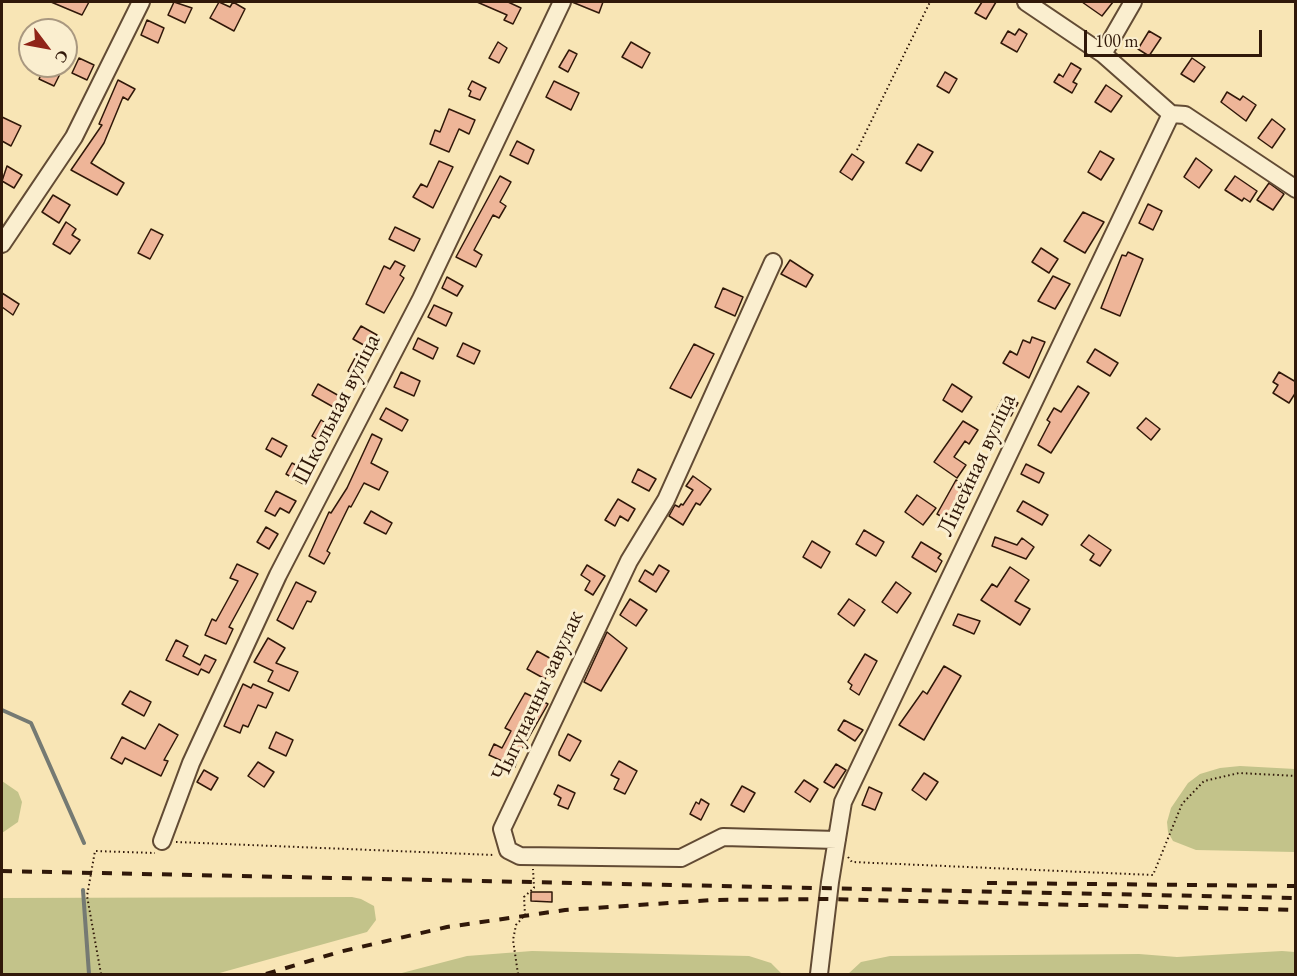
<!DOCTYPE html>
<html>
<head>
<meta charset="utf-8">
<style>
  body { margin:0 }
  #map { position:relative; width:1297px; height:976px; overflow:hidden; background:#f8e5b5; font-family:"EB Garamond",serif }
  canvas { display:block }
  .frame { position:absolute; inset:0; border:3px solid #301809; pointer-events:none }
  .north { position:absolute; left:18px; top:18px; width:60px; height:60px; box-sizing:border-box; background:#faeecf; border:2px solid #a99880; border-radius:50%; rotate:122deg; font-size:16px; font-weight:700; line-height:24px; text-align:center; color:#301809 }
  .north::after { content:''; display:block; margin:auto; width:21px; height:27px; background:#8f2418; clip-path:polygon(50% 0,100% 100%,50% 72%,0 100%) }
  .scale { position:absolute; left:1084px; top:30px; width:178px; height:27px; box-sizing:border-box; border:3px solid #301809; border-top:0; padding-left:8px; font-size:18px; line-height:21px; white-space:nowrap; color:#301809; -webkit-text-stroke:4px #faeecf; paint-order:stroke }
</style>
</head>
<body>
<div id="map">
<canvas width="1297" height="976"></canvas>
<div class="frame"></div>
<div class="north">С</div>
<div class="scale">100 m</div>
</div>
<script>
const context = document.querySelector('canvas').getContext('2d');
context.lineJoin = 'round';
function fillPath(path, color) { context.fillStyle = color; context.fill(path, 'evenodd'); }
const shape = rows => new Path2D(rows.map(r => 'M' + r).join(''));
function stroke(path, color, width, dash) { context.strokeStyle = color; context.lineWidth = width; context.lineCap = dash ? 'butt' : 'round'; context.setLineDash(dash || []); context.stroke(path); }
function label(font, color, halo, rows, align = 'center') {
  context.font = font + ' "EB Garamond",serif'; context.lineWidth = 6; context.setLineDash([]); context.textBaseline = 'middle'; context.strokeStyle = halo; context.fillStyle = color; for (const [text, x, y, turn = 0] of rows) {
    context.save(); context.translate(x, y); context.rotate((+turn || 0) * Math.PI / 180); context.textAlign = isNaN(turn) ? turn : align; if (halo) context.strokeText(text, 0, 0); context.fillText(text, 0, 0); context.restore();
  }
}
fillPath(shape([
  [1240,766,1295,769,1295,852,1196,850,1173,841,1168,832,1167,822,1171,808,1188,783,1200,774,1220,768],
  [2,781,18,792,22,802,18,822,2,833],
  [352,897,361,899,374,906,376,920,367,932,216,974,2,974,2,898],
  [532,951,749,956,771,963,782,974,398,974,467,956],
  [1282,951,1295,952,1295,974,848,974,861,962,890,956,1139,954,1177,957]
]), '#c3c38a');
stroke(shape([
  [2,710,31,723,84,843],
  [83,890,89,974]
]), '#757a73', 4);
const building = shape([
  [51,2,89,2,82,15,51,2],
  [174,2,192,8,185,23,168,15,174,2],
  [219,2,230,7,233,2,245,9,234,31,210,18,219,2],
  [477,2,508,2,521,8,513,24,504,20,507,15,477,2],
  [572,2,603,2,599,13,572,2],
  [982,2,996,2,986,19,975,13,982,2],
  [1082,2,1113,2,1102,16,1082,2],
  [147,20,164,28,158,43,141,35,147,20],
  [1019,29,1027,34,1017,52,1001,43,1008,31,1015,35,1019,29],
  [1149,31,1161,38,1149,56,1138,49,1149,31],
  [498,42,507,48,499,63,489,58,498,42],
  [631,42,650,53,642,68,622,57,631,42],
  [569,50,577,54,568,72,559,67,569,50],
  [79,58,94,65,87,80,72,73,79,58],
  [1192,58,1205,67,1194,82,1181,74,1192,58],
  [1071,63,1081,69,1073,82,1077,84,1072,93,1054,82,1059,74,1063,77,1071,63],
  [45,67,60,74,54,86,39,79,45,67],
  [945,72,957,79,949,93,937,86,945,72],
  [118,80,135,89,128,100,123,97,104,143,91,163,124,183,117,195,71,170,102,125,99,124,118,80],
  [472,81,486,88,480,100,469,96,471,91,468,89,472,81],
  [554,81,579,93,571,110,546,97,554,81],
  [1106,85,1122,96,1111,112,1095,102,1106,85],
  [1227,92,1240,100,1243,96,1256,105,1246,121,1221,102,1227,92],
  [449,109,475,120,469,134,459,129,449,152,430,144,435,130,440,132,449,109],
  [2,117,21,126,11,146,2,141,2,117],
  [1272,119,1285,129,1272,148,1258,138,1272,119],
  [517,141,534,150,528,164,510,155,517,141],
  [918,144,933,152,921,171,906,163,918,144],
  [1100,151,1114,159,1101,180,1088,172,1100,151],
  [852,154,864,162,852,180,840,172,852,154],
  [1196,158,1212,170,1199,188,1184,177,1196,158],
  [439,161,453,167,433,208,413,197,421,184,427,187,439,161],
  [7,166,22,175,14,188,2,181,7,166],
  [500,176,511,182,500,202,506,206,499,218,493,215,474,250,482,255,476,267,456,257,500,176],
  [1235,176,1257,191,1250,202,1244,198,1242,201,1225,190,1235,176],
  [1269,183,1284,194,1273,210,1257,200,1269,183],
  [53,195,70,205,59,223,42,212,53,195],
  [1148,204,1162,211,1153,230,1139,223,1148,204],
  [1083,212,1104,222,1085,253,1064,241,1083,212],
  [66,222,76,229,72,235,80,240,70,254,53,244,66,222],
  [395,227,420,239,414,251,389,239,395,227],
  [151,229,163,235,150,259,138,253,151,229],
  [1041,248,1058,259,1049,273,1032,262,1041,248],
  [1128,252,1143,259,1120,316,1101,308,1122,255,1126,256,1128,252],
  [790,260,813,275,806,287,781,274,790,260],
  [395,261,405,266,400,275,404,278,384,313,366,304,384,266,390,269,395,261],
  [1053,276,1070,284,1055,309,1038,301,1053,276],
  [447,277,463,286,457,296,442,288,447,277],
  [723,288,743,297,735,316,715,307,723,288],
  [2,293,19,304,13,315,2,307,2,293],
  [434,305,452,313,446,326,428,317,434,305],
  [361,326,377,335,369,348,353,339,361,326],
  [1032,337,1045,342,1029,378,1003,363,1010,351,1017,355,1023,340,1030,343,1032,337],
  [418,338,438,348,433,359,413,349,418,338],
  [463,343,480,351,474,364,457,356,463,343],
  [694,344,714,354,691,398,670,388,694,344],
  [1095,349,1118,363,1110,376,1087,362,1095,349],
  [356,356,366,361,358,377,348,371,356,356],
  [401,372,420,381,414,396,394,387,401,372],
  [1279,372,1296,382,1296,392,1289,403,1273,393,1278,385,1273,382,1279,372],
  [318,384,341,397,335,408,312,395,318,384],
  [952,384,972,397,962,412,943,400,952,384],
  [1078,386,1089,393,1051,453,1038,445,1050,422,1047,420,1054,408,1061,412,1078,386],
  [1004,396,1018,403,1011,416,997,409,1004,396],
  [386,408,408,420,402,431,380,419,386,408],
  [1146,418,1160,429,1151,440,1137,428,1146,418],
  [321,420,333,428,324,444,312,436,321,420],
  [963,421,978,430,969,444,965,441,954,457,966,465,957,478,934,462,963,421],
  [372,434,382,439,371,463,388,472,379,490,364,483,351,507,349,506,327,551,330,553,324,564,309,556,329,512,331,513,347,488,372,434],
  [272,438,287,446,281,457,266,449,272,438],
  [292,463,311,473,305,485,286,474,292,463],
  [1026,464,1044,473,1039,483,1021,474,1026,464],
  [638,469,656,479,649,491,632,482,638,469],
  [693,476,711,489,700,505,696,503,683,525,669,516,675,505,679,507,681,504,683,505,693,490,686,486,693,476],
  [956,480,972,490,955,524,937,514,956,480],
  [276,491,296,501,289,513,280,508,275,516,265,511,276,491],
  [917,495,936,508,923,525,905,512,917,495],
  [618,499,635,509,628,521,620,516,615,526,605,520,618,499],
  [1023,501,1048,515,1042,525,1017,511,1023,501],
  [371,511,392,523,386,534,364,523,371,511],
  [266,527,278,534,269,549,257,542,266,527],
  [864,530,884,542,876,556,856,544,864,530],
  [1089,535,1111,550,1100,566,1090,560,1094,554,1081,545,1089,535],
  [995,537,1017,545,1022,538,1034,547,1026,559,992,546,995,537],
  [812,541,830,552,821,568,803,557,812,541],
  [921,542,941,554,938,558,942,561,936,572,912,557,921,542],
  [237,564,258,574,229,627,233,629,226,644,205,635,212,619,216,621,238,581,230,578,237,564],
  [587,565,605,576,593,595,585,590,590,581,581,575,587,565],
  [659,565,669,571,656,592,639,581,645,570,653,575,659,565],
  [1010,567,1029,580,1015,601,1030,609,1020,625,981,600,992,584,997,587,1010,567],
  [296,582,316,592,311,602,307,601,293,629,277,620,296,582],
  [896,582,911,593,897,613,882,602,896,582],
  [630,599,647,610,636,626,620,615,630,599],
  [849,599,865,610,854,626,838,614,849,599],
  [958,614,980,621,974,634,953,625,958,614],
  [607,632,627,648,601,691,584,682,607,632],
  [268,638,285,648,276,663,298,672,289,691,268,681,273,671,254,662,268,638],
  [176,640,188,646,183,656,200,665,205,655,216,660,209,673,201,669,198,675,166,660,176,640],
  [537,651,555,661,545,679,527,669,537,651],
  [865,654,877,661,859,695,850,689,852,685,848,682,865,654],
  [944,666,961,676,924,740,899,725,923,691,927,694,944,666],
  [243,684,251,688,253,684,273,693,266,708,258,705,248,727,243,725,240,733,224,726,243,684],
  [130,691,151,702,144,716,122,704,130,691],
  [525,693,548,704,518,756,515,767,489,755,494,744,502,748,511,731,505,728,525,693],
  [844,720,863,730,855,741,838,730,844,720],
  [159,724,178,735,164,760,168,761,161,776,125,758,122,764,111,758,122,737,145,749,159,724],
  [276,732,293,740,286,756,269,748,276,732],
  [568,734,581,741,570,761,559,755,559,752,568,734],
  [619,761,637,771,625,794,614,789,619,779,611,775,619,761],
  [258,762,274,772,264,787,248,776,258,762],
  [836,764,846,770,834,788,824,782,836,764],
  [204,770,218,778,211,790,197,782,204,770],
  [924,773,938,782,926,800,912,790,924,773],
  [804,780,818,789,810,802,795,792,804,780],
  [558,785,575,793,568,809,558,805,561,798,554,794,558,785],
  [742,786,755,793,744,812,731,805,742,786],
  [869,787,882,793,875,810,862,805,869,787],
  [701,799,709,804,701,820,690,814,696,802,699,804,701,799],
  [531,892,552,892,552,902,531,901,531,892]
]);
fillPath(building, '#eeb598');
stroke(building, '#301809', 1.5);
const minor = shape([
  [1026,2,1103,54,1171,114,1185,115,1296,189],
  [1103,54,1133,2],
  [2,244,74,137,141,2],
  [773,262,666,500,629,561,502,829,508,850,520,856,681,858,723,837,837,840],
  [162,841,191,763,278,575,421,299,562,2],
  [819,974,830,882,843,802,1171,114]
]);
stroke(minor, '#624b34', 20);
stroke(shape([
  [857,150,930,2],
  [176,842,494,855],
  [848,857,852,862,1153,875,1182,804,1204,781,1239,773,1296,776],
  [101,974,87,896,95,851,155,853],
  [518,974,513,940,516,925,525,915,524,897,534,888,533,869]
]), '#301809', 2, [1.5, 3]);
stroke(minor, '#faeecf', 16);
stroke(shape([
  [2,871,1296,898],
  [987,883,1296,886],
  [266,974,339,952,447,927,565,910,713,900,828,899,1296,910]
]), '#301809', 4, [10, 10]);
label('24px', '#301809', '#faeecf', [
  ["Школьная вуліца",337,409,-63],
  ["Лінейная вуліца",977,465,-65],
  ["Чыгуначны завулак",538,696,-65]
]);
</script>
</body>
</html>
